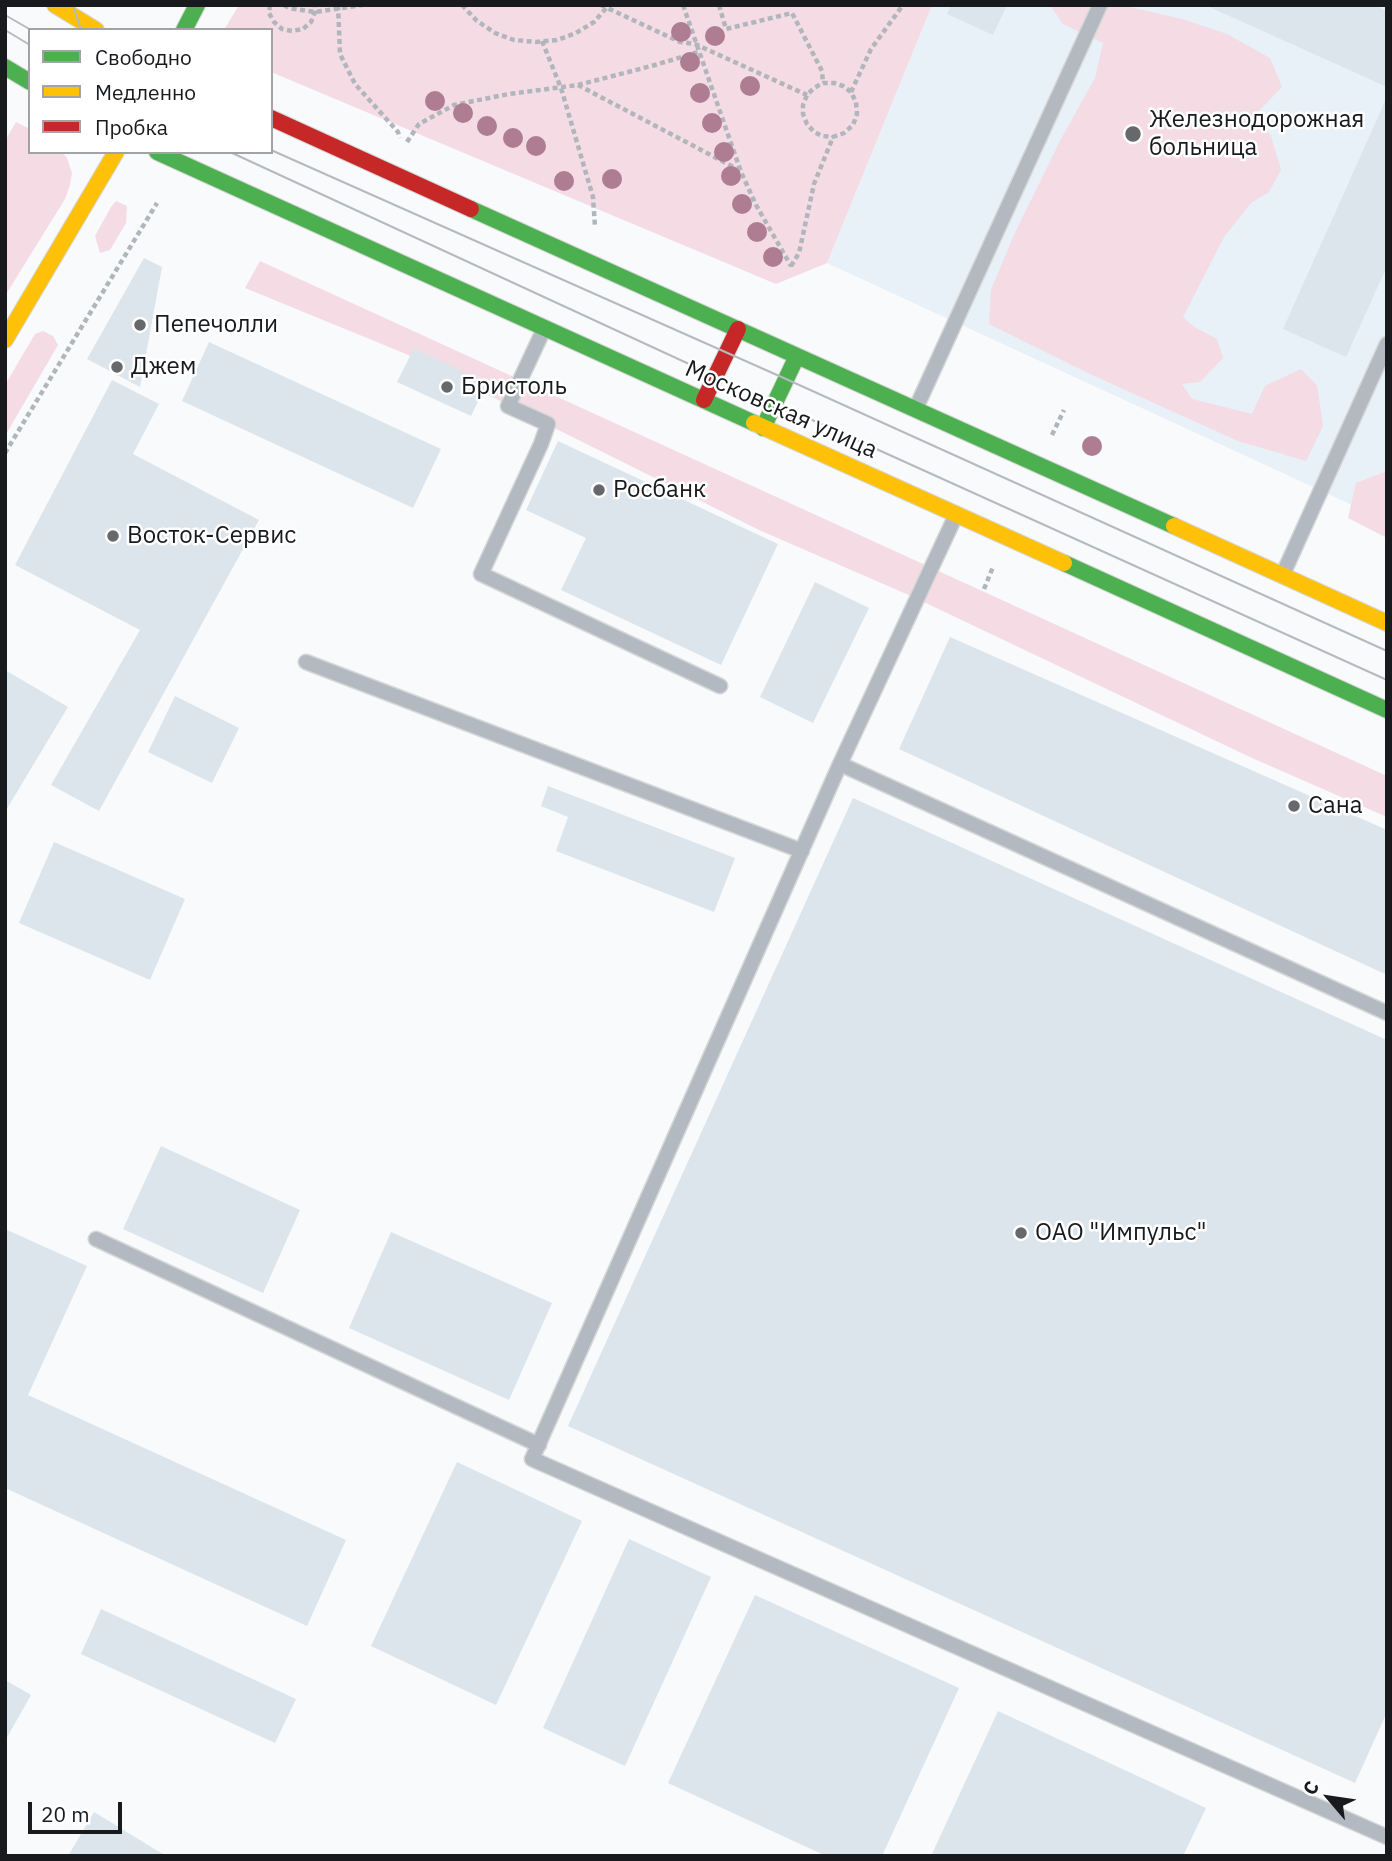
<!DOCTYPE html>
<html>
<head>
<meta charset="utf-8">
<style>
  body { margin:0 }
  #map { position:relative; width:1392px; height:1861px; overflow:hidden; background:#f8fafc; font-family:"IBM Plex Sans",sans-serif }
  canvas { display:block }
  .frame { position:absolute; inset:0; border:7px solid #181a1d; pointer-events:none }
  .legend { position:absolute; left:28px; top:28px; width:245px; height:126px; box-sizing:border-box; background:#fff; border:2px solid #a3a3a5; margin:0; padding:9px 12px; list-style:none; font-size:21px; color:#181a1d }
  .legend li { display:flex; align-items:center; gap:14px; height:35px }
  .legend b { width:35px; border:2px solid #a3a3a5 }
  .north { position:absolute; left:1294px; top:1763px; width:70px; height:70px; -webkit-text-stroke:5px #fff; paint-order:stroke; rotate:299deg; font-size:19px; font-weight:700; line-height:28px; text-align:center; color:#181a1d }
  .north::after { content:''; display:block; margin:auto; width:24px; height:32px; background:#181a1d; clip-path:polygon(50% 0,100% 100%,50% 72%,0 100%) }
  .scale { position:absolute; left:28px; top:1802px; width:94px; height:32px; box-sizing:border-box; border:4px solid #181a1d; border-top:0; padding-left:9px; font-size:21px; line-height:24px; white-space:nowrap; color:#181a1d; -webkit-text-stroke:5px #fff; paint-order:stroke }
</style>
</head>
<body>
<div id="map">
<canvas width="1392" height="1861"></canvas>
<div class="frame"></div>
<ul class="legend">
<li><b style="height:9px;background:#4caf50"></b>Свободно</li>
<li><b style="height:9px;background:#ffc107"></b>Медленно</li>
<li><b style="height:9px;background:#c62828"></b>Пробка</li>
</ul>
<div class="north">С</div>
<div class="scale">20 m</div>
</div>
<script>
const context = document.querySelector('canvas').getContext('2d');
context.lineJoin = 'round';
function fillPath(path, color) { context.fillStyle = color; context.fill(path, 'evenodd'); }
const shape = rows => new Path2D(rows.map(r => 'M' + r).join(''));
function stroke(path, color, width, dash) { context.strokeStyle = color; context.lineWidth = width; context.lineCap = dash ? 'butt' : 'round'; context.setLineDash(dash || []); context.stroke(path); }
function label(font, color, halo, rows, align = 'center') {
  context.font = font + ' "IBM Plex Sans",sans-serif'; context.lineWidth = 5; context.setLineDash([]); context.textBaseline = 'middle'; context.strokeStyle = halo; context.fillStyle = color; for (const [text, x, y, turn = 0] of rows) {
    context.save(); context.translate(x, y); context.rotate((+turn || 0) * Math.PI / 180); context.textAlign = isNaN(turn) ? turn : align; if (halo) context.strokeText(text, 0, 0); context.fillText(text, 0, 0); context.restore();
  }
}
fillPath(shape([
  [932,5,1387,5,1387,521,827,263]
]), '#e8f0f8');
fillPath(shape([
  [239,5,932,5,827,263,776,284,271,72,271,30,224,30],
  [1050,5,1121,5,1182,19,1227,34,1270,58,1282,87,1256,114,1271,136,1281,170,1269,192,1251,203,1224,237,1183,317,1194,327,1217,339,1223,358,1200,382,1182,384,1192,399,1252,414,1265,386,1301,369,1317,385,1323,426,1306,461,1238,441,1090,374,989,324,991,290,1014,235,1061,139,1095,78,1103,43,1063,24],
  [16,122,30,129,30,152,62,152,67,158,72,173,70,185,65,199,5,296,5,141],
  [116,201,127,206,126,223,110,250,100,253,95,236,111,207],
  [260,261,1387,776,1387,817,1252,758,911,596,759,530,406,354,245,288],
  [43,331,53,336,58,345,5,436,5,385,35,334],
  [1387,471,1387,538,1348,518,1356,483]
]), '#f5dbe3');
fillPath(shape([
  [951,5,1007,5,993,35,947,14],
  [1205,5,1373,5,1387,11,1387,87],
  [1387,97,1387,266,1346,357,1283,329],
  [144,258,162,267,140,387,87,359],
  [209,342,441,449,413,508,182,401],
  [414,348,487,383,471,416,397,382],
  [112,380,159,404,133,454,259,520,99,811,51,785,140,630,15,565],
  [558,441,778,544,721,665,561,590,586,538,526,510],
  [815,582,869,608,813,723,760,697],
  [950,637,1387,830,1387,975,899,749],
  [5,670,68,707,5,812],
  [175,696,239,728,212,783,148,752],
  [548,786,735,858,714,912,556,851,568,817,541,806],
  [853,798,1387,1040,1387,1712,1355,1783,568,1426],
  [54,842,185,899,150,980,19,923],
  [161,1146,300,1210,263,1293,123,1229],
  [5,1229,87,1266,28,1395,346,1540,307,1626,5,1488],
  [391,1232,552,1303,509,1400,349,1328],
  [457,1462,582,1521,496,1705,371,1646],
  [629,1539,711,1577,625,1766,543,1728],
  [755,1595,959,1688,882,1856,826,1856,668,1783],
  [101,1609,296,1699,275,1743,81,1654],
  [5,1680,31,1695,5,1741],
  [998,1711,1206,1808,1183,1856,931,1856],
  [94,1812,166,1856,68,1856]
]), '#dce5ec');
const lane = shape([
  [544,329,508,406,548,424,541,444,481,574,720,686],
  [916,408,1100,5],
  [1283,574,1387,344],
  [306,662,802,851],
  [840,764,956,515],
  [1387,1013,840,764,532,1459,1387,1837],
  [96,1239,539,1445]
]);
const fast = shape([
  [184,30,197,5],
  [5,67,30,82],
  [157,152,754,423],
  [471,209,1174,526],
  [763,428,797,356],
  [1064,563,1387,710]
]);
const slow = shape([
  [55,5,96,30],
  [5,340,116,152],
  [754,423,1064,563],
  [1174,526,1387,623]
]);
const jam = shape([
  [271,118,471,209],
  [704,400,738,329]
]);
stroke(lane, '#d5d6d7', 17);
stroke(fast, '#d5d6d7', 18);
stroke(slow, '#d5d6d7', 18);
stroke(jam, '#d5d6d7', 18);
stroke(shape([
  [270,5,269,13,274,22,282,29,292,31,303,29,311,22,315,12,315,5],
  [284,5,289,8,315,12,362,5],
  [338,5,340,54,355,84,398,132,400,138],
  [462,5,477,21,495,33,514,40,536,42,557,40,576,33,594,22,609,5],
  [601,5,680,42,695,44,807,95],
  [683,5,741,172,756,205,791,266],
  [719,5,726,29,792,13,822,71,823,83],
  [542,41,561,88,593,197,595,227],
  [578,85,741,171],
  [851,92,871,49,903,5],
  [407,142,419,124,454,105,509,94,578,85,655,65,698,52],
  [791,266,799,253,814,184,833,137,844,133,853,125,857,114,856,102,851,92,843,86,834,83,823,83,814,88,807,95,803,105,803,114,807,124,814,132,822,136,833,137],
  [1052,435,1064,410],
  [5,453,157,203],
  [984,589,993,567]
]), '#b0b6bb', 4.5, [5, 3.5]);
stroke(lane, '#b2b9c0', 14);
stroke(fast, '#4caf50', 16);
stroke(slow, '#ffc107', 16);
stroke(jam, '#c62828', 16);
stroke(shape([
  [73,5,81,30],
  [5,15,31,30],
  [5,30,30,45],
  [271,150,786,379,1387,651],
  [230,152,715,376,1387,680]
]), '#b6babf', 2);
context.fillStyle = '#af7d92';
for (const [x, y] of [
  [681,32],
  [715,36],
  [690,62],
  [750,86],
  [700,93],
  [435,101],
  [463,113],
  [712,123],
  [487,126],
  [513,138],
  [536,146],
  [724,152],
  [731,176],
  [612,179],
  [564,181],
  [742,204],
  [757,232],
  [773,257],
  [1092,446]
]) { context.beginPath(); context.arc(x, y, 10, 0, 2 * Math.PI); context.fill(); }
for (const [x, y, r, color] of [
  [1133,134,9,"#66686b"],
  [140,325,7,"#66686b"],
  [117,367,7,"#66686b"],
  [447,387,7,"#66686b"],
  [599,490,7,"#66686b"],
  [113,536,7,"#66686b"],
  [1294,806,7,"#66686b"],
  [1021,1233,7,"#66686b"]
]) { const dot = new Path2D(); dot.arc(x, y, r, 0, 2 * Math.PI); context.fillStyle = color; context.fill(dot); stroke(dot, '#fff', 2.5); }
label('24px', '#181a1d', '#fff', [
  ["Железнодорожная",1149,120],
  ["больница",1149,148],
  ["Пепечолли",154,325],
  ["Джем",131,367],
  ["Бристоль",461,387],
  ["Росбанк",613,490],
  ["Восток-Сервис",127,536],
  ["Сана",1308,806],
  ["ОАО \"Импульс\"",1035,1233]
], 'left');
label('24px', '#181a1d', '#fff', [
  ["Московская улица",781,410,24]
]);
</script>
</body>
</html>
